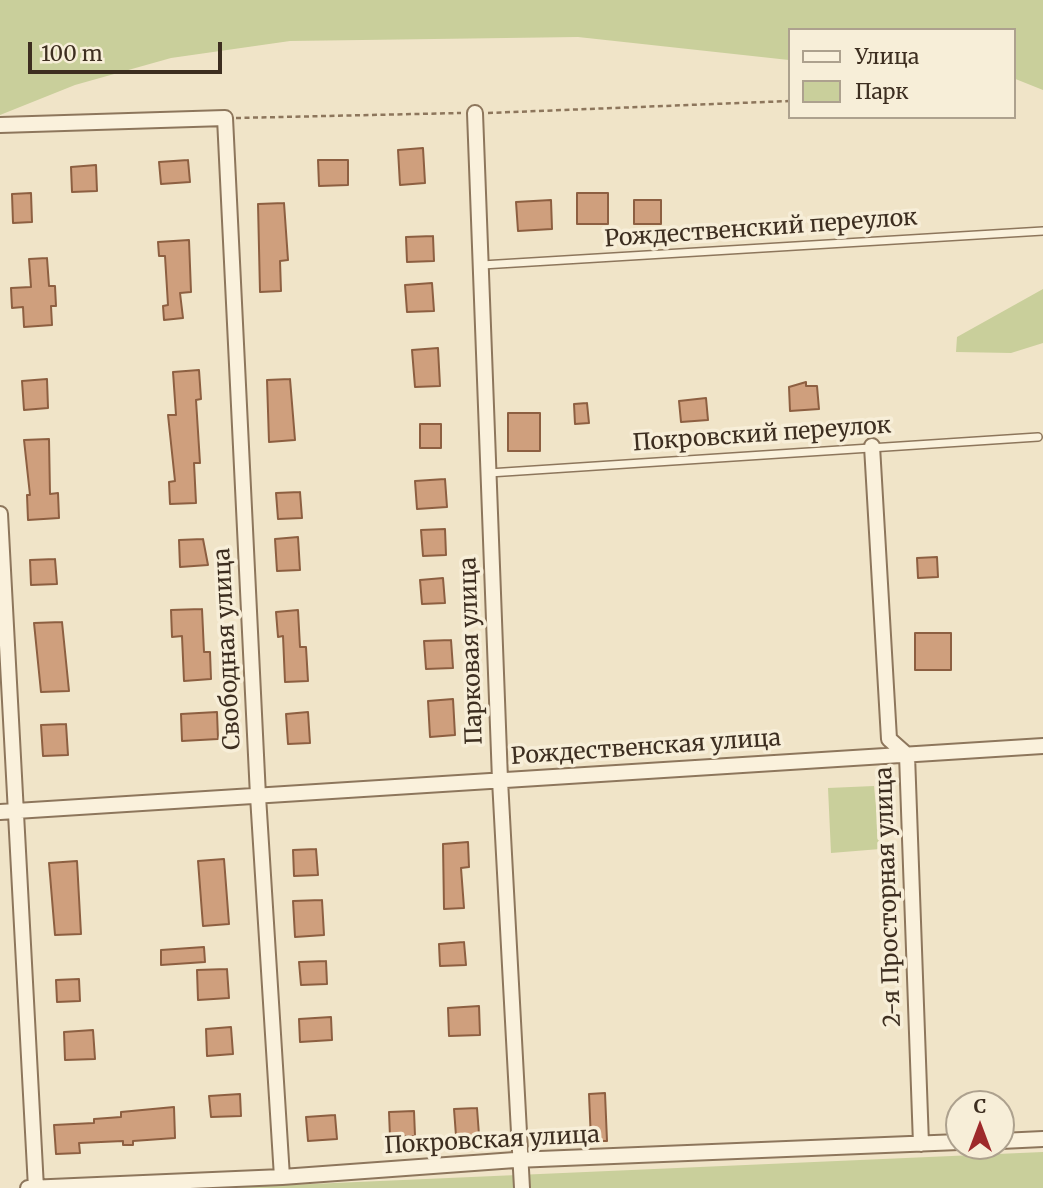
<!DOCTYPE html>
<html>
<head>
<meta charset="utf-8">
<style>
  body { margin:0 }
  #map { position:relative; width:1043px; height:1188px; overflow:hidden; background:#f0e4c8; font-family:Merriweather,serif }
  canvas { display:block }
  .legend { position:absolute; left:788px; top:28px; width:228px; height:91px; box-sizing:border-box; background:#f7eed8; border:2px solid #ada18e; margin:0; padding:9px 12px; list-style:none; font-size:21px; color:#3d2e20 }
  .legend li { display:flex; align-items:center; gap:14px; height:35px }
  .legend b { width:35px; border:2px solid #ada18e }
  .north { position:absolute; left:945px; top:1090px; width:70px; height:70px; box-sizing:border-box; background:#f7eed8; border:2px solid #ada18e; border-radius:50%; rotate:0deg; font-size:19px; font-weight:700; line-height:28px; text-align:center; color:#3d2e20 }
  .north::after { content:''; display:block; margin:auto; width:24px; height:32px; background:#9e2a2b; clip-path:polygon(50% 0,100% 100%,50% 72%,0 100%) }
  .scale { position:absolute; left:28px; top:42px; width:194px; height:32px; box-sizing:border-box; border:4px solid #3d2e20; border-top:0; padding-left:9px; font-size:21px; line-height:24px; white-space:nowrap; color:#3d2e20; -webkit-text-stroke:5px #f7eed8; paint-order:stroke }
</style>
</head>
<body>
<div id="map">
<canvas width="1043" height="1188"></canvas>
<ul class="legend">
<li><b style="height:9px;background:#faf1dc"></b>Улица</li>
<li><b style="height:19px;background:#c9cf9b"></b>Парк</li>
</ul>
<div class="north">С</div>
<div class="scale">100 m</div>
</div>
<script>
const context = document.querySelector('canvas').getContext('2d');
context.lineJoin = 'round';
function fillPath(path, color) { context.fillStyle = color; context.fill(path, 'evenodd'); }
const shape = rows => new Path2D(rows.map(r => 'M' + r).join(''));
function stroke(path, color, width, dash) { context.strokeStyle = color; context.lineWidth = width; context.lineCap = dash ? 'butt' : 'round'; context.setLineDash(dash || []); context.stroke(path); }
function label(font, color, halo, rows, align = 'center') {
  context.font = font + ' Merriweather,serif'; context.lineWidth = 7; context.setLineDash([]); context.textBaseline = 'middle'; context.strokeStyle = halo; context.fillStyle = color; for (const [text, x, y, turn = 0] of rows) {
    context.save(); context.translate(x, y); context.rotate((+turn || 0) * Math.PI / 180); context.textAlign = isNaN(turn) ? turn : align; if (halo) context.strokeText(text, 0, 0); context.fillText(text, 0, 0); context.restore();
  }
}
fillPath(shape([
  [0,0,1043,0,1043,90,1013,78,1013,30,789,30,789,60,578,37,290,41,171,58,75,85,0,115],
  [1043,289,1043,343,1011,353,956,352,957,337],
  [874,786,880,849,831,853,828,788],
  [1043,1152,1043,1188,220,1188]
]), '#c9cf9b');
const building = shape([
  [423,148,425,183,400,185,398,150,423,148],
  [188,160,190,182,161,184,159,162,188,160],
  [318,160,348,160,348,185,319,186,318,160],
  [96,165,97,191,72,192,71,167,96,165],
  [31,193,32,222,13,223,12,194,31,193],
  [577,193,608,193,608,224,577,224,577,193],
  [551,200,552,229,518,231,516,202,551,200],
  [634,200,661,200,661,224,634,224,634,200],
  [284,203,288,260,280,261,281,291,260,292,258,204,284,203],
  [433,236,434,261,407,262,406,237,433,236],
  [189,240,191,292,180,293,183,318,164,320,163,306,168,305,165,256,159,256,158,242,189,240],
  [47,258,49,286,55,286,56,306,51,306,52,325,24,327,23,307,12,308,11,288,31,287,29,259,47,258],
  [432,283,434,311,407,312,405,285,432,283],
  [438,348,440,386,415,387,412,350,438,348],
  [199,370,201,399,196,400,200,463,194,463,196,503,170,504,169,482,175,481,168,415,176,415,173,372,199,370],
  [47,379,48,408,24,410,22,381,47,379],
  [290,379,295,440,269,442,267,380,290,379],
  [806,382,806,386,817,386,819,409,790,411,789,387,806,382],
  [706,398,708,420,681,422,679,401,706,398],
  [587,403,589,423,575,424,574,404,587,403],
  [508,413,540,413,540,451,508,451,508,413],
  [420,424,441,424,441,448,420,448,420,424],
  [49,439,50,494,58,493,59,518,28,520,27,495,30,495,24,440,49,439],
  [445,479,447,507,417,509,415,481,445,479],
  [300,492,302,518,278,519,276,493,300,492],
  [445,529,446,555,423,556,421,530,445,529],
  [298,537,300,570,277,571,275,539,298,537],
  [203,539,208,565,180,567,179,540,203,539],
  [937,557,938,577,918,578,917,558,937,557],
  [55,559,57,584,31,585,30,560,55,559],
  [443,578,445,603,422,604,420,580,443,578],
  [202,609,204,652,210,652,211,679,184,681,182,636,172,637,171,610,202,609],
  [298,610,300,647,306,647,308,681,285,682,283,636,278,637,276,612,298,610],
  [62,622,69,691,41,692,34,623,62,622],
  [915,633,951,633,951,670,915,670,915,633],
  [451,640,453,668,426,669,424,641,451,640],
  [453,699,455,735,430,737,428,701,453,699],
  [217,712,218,739,182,741,181,714,217,712],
  [308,712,310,743,288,744,286,714,308,712],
  [66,724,68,755,43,756,41,725,66,724],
  [468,842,469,867,461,868,464,908,444,909,443,844,468,842],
  [316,849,318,875,294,876,293,850,316,849],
  [224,859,229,924,203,926,198,861,224,859],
  [77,861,81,934,55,935,49,863,77,861],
  [322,900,324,935,295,937,293,901,322,900],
  [464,942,466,965,440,966,439,944,464,942],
  [204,947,205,962,161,965,161,950,204,947],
  [326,961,327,984,301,985,299,962,326,961],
  [227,969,229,998,198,1000,197,970,227,969],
  [79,979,80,1001,57,1002,56,980,79,979],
  [479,1006,480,1035,449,1036,448,1008,479,1006],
  [331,1017,332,1040,300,1042,299,1019,331,1017],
  [231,1027,233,1054,207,1056,206,1029,231,1027],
  [93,1030,95,1059,65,1060,64,1032,93,1030],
  [605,1093,607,1141,591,1141,589,1094,605,1093],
  [240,1094,241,1116,211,1117,209,1096,240,1094],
  [174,1107,175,1138,133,1141,133,1145,123,1145,123,1141,79,1143,80,1153,56,1154,54,1125,94,1123,94,1119,121,1117,121,1112,174,1107],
  [477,1108,479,1135,456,1136,454,1109,477,1108],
  [414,1111,415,1136,390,1137,389,1112,414,1111],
  [335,1115,337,1139,308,1141,306,1117,335,1115]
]);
fillPath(building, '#cf9f7d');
stroke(building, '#8d5f41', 2);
const lane = shape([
  [482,265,1043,231],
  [489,473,1038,437]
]);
const street = shape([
  [475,113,500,780,522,1188],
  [0,125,225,118,258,796,282,1177],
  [872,446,889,739,907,755,921,1144],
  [0,514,36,1188],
  [0,812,1043,746],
  [1001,1141,1043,1139],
  [28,1188,282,1177,515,1160,959,1142]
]);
stroke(lane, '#8d765c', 10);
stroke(street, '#8d765c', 18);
stroke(shape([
  [488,113,789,101],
  [236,118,461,113],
  [968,1153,993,1152]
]), '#8d765c', 2.5, [5, 3.5]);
stroke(lane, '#faf1dc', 7);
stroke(street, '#faf1dc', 14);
label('23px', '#3d2e20', '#f7eed8', [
  ["Рождественский переулок",761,229,-4],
  ["Покровский переулок",762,435,-4],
  ["Свободная улица",228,649,-93],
  ["Парковая улица",472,651,-92],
  ["Рождественская улица",646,748,-4],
  ["2-я Просторная улица",889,897,-92],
  ["Покровская улица",492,1141,-3]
]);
</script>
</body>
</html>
